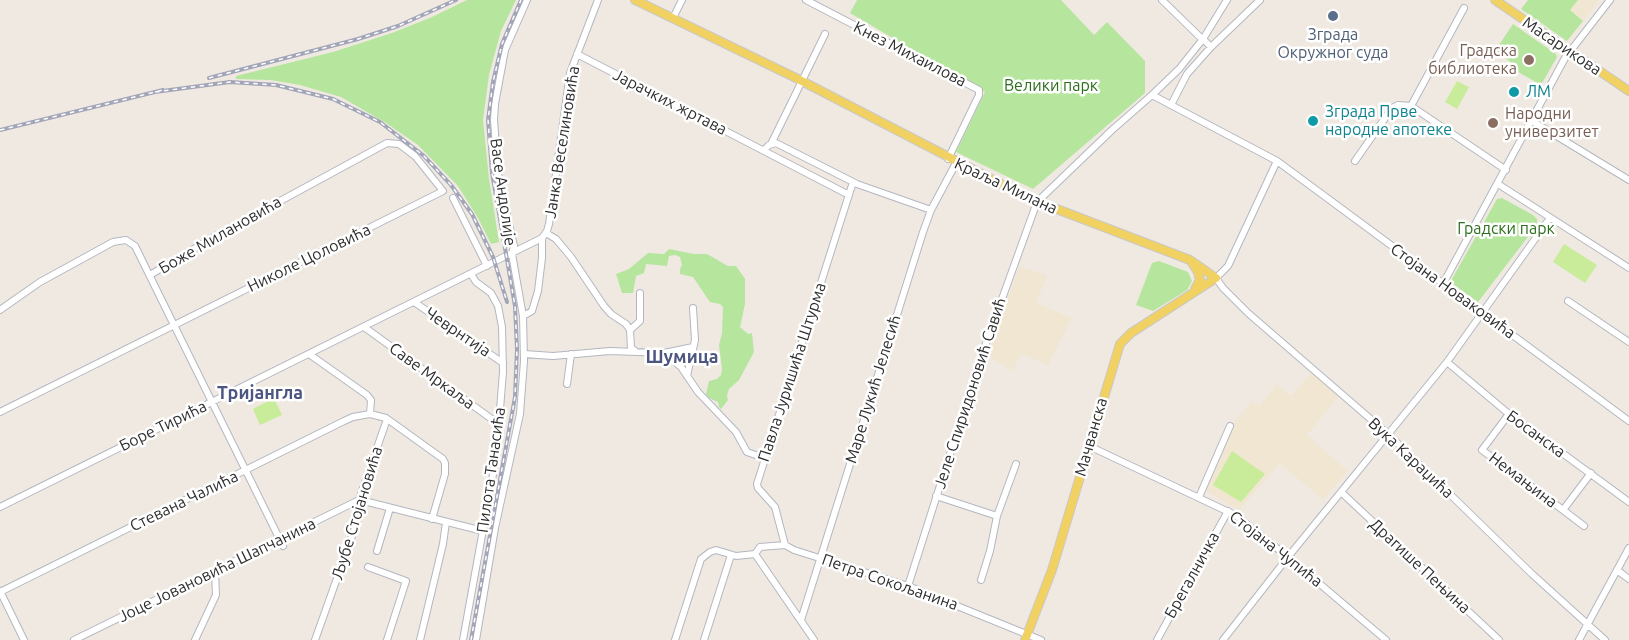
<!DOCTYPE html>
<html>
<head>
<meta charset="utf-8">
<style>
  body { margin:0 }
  canvas { display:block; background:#efe9e1 }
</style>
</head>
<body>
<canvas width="1629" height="640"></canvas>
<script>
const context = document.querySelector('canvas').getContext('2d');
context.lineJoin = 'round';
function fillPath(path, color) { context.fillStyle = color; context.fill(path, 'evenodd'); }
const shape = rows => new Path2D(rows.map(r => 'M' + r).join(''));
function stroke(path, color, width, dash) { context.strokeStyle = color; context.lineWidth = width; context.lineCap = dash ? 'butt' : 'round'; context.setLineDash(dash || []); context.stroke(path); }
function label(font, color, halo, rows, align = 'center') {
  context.font = font + ' Ubuntu,sans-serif'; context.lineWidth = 5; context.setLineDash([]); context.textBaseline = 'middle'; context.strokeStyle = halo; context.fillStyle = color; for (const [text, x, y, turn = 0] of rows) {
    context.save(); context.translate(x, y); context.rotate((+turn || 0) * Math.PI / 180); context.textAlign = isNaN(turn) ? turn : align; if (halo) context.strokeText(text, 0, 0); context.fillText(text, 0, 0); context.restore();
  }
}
fillPath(shape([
  [1578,0,1599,0,1583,21,1569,10],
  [1019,266,1047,276,1036,303,1072,318,1048,365,1021,354,1012,371,988,355],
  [1312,372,1339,395,1307,435,1348,471,1323,500,1280,463,1239,510,1205,490,1234,423,1252,401,1259,406,1277,384,1291,396]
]), '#f0e6d1');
fillPath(shape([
  [467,0,516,0,501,31,489,75,483,120,489,179,499,242,491,244,478,218,458,186,418,145,386,123,341,97,300,85,270,80,236,79,236,76,333,52,392,33,432,17],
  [857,0,1061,0,1094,35,1107,22,1145,61,1145,93,1033,189,956,152,985,92,850,13],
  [1528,0,1578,0,1570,10,1583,21,1567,41,1521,9],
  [1513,24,1556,54,1557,57,1541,85,1513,69,1512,63,1495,51],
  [1502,198,1533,215,1537,219,1537,225,1478,302,1453,284,1452,279,1497,199],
  [669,249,694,254,707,254,728,266,736,266,745,279,745,304,740,327,748,334,752,333,754,352,739,380,729,389,727,395,728,400,721,409,719,407,718,402,709,398,706,394,709,381,717,379,721,375,722,369,719,345,722,333,723,307,720,304,710,302,693,277,680,274,680,269,682,265,680,257,675,255,669,256,667,266,646,264,644,273,636,276,633,293,622,293,616,274,629,269,648,253,664,254],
  [1159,261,1188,272,1192,281,1187,290,1153,311,1136,305,1152,263]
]), '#b6e59e');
fillPath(shape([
  [1457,81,1469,87,1457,109,1445,102],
  [1564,244,1597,265,1585,283,1553,262],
  [274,398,282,415,260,425,253,409],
  [1232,451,1265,474,1241,502,1213,485]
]), '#c9ec9a');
const minor = shape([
  [806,0,979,90,979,95,948,159],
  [1162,0,1202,39],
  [1464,8,1411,106,1506,170],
  [673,18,682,0],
  [1203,39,1211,47,1260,0],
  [577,54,849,195],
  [1152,95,1277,161,1629,421],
  [1171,105,1187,74,1211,47],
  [1532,121,1629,180],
  [771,144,825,34],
  [764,150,769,145,776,143,857,184,931,210],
  [1277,161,1228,266,1216,278,1223,288,1248,313,1389,435,1532,574,1605,640],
  [1355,161,1392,108,1398,105,1411,106],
  [1498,184,1629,268],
  [453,198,487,266],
  [546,233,556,239,571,257,604,306,611,314,626,324,630,330,631,348,635,351],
  [1444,282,1565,58,1610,0],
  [1568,301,1629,342],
  [414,302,503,363],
  [0,310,40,282,113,242,126,240,135,246,283,546],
  [523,316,532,311,538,291,542,258,542,238],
  [364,327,500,425],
  [630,330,640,321,640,293],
  [664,353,693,347],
  [309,354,367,395,371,400,370,414,386,418,443,459,445,463,445,474,432,519],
  [524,354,553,356,610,351,664,353,681,367,698,392,736,432,747,452,764,458],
  [1447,362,1509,414,1629,502],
  [687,376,695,340,693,308],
  [567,384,571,354],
  [0,412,443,191,415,156,399,144,387,143,212,238,150,275],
  [1509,414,1482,450,1563,510,1591,473],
  [1089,446,1235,515,1288,557,1386,640],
  [1341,492,1499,640],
  [936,496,997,516],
  [1199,497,1230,426],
  [364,501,483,531],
  [0,507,542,238,547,231,549,224,570,73,598,0],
  [1563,510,1584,526],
  [785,545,775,507,758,488,757,484,853,182],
  [377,551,390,508],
  [755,554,760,547,785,545,794,550,908,586,1041,640],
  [755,554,814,640],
  [368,567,406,581,387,640],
  [1617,570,1629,579],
  [981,580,990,551,997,516,1016,464],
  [908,586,980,360,1037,202,1112,130,1152,95,1179,69,1203,39,1227,0],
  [0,591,24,640],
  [0,592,344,421,353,417,370,414],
  [801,620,923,232,931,210,956,163],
  [74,640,359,500],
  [195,640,216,595,215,571],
  [315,640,356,525,364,501,359,500,387,419],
  [420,640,443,544,446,522],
  [463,640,496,458,503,372,502,327,498,306,491,293,476,282,471,274],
  [476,640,495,528,520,414,524,361,523,316,512,254,514,246,498,174,494,120,495,104,505,50,527,0],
  [675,640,701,559,710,552,716,550,736,556,755,554],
  [704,640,731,555],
  [1157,640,1228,511],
  [1223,640,1288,557,1447,362,1550,218],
  [1579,640,1629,548]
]);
const major = shape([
  [635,0,794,77,1028,198,1190,260,1216,278,1131,333,1120,344,1052,570,1025,640],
  [1495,0,1629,91],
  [1191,261,1198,272,1200,280,1195,289]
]);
stroke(minor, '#b4b7c1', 8);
stroke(major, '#c9c9c9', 10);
stroke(minor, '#fff', 6);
stroke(major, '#f2d163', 8);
const rail = shape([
  [209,78,358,39,398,26,456,0],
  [155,92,230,82,276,85,333,99,380,122,424,156,451,185,472,214,493,257,507,302],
  [0,130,163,90],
  [471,640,515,397,517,349,515,306,492,173,488,120,493,82,502,44,521,0]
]);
stroke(rail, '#a3a6b8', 4);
stroke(rail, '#fff', 1.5, [4.5]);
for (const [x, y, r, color] of [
  [1333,16,6,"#5c6f8a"],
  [1529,60,6,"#8d6e63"],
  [1514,92,6,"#0f9aa8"],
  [1313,121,6,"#0f9aa8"],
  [1493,123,6,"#8d6e63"]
]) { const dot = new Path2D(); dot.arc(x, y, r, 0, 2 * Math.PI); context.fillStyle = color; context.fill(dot); stroke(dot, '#fff', 2); }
label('16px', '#4e5e75', '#fff', [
  ["Зграда",1333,35],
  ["Окружног суда",1333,53]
]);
label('16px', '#2e2e2e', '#fff', [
  ["Масарикова",1562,46,34],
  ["Кнез Михаилова",910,54,27],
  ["Јарачких жртава",670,102,27],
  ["Јанка Веселиновића",562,142,-81],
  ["Краља Милана",1006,186,25],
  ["Васе Андолије",503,192,82],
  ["Боже Милановића",220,235,-30],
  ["Николе Цоловића",309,258,-26],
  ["Стојана Новаковића",1453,291,36],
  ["Чеврнтија",458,332,34],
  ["Павла Јуришића Штурма",792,372,-72],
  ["Саве Мркаља",432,376,36],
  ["Маре Лукић Јелесић",873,389,-73],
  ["Јеле Спиридоновић Савић",970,393,-72],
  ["Боре Тирића",163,426,-26],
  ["Босанска",1536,434,36],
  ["Мачванска",1091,437,-74],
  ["Вука Караџића",1411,458,43],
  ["Пилота Танасића",491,470,-82],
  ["Немањина",1523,480,37],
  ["Стевана Чалића",184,501,-26],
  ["Љубе Стојановића",357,513,-73],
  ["Стојана Чупића",1276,549,38],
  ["Драгише Пењина",1420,566,43],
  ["Јоце Јовановића Шапчанина",217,570,-26],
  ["Брегалничка",1192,575,-61],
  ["Петра Сокољанина",890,582,19]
]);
label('16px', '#785e54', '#fff', [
  ["Градска",1517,51],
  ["библиотека",1517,69],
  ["Народни",1505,114,"left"],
  ["универзитет",1505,132,"left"]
], 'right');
label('16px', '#2c6e1b', '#fff', [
  ["Велики парк",1051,86],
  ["Градски парк",1506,229]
]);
label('16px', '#0d838f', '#fff', [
  ["ЛМ",1526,92],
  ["Зграда Прве",1325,112],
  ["народне апотеке",1325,130]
], 'left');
label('bold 18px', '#4d5680', '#fff', [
  ["Шумица",682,357],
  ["Тријангла",260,393]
]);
</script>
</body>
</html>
